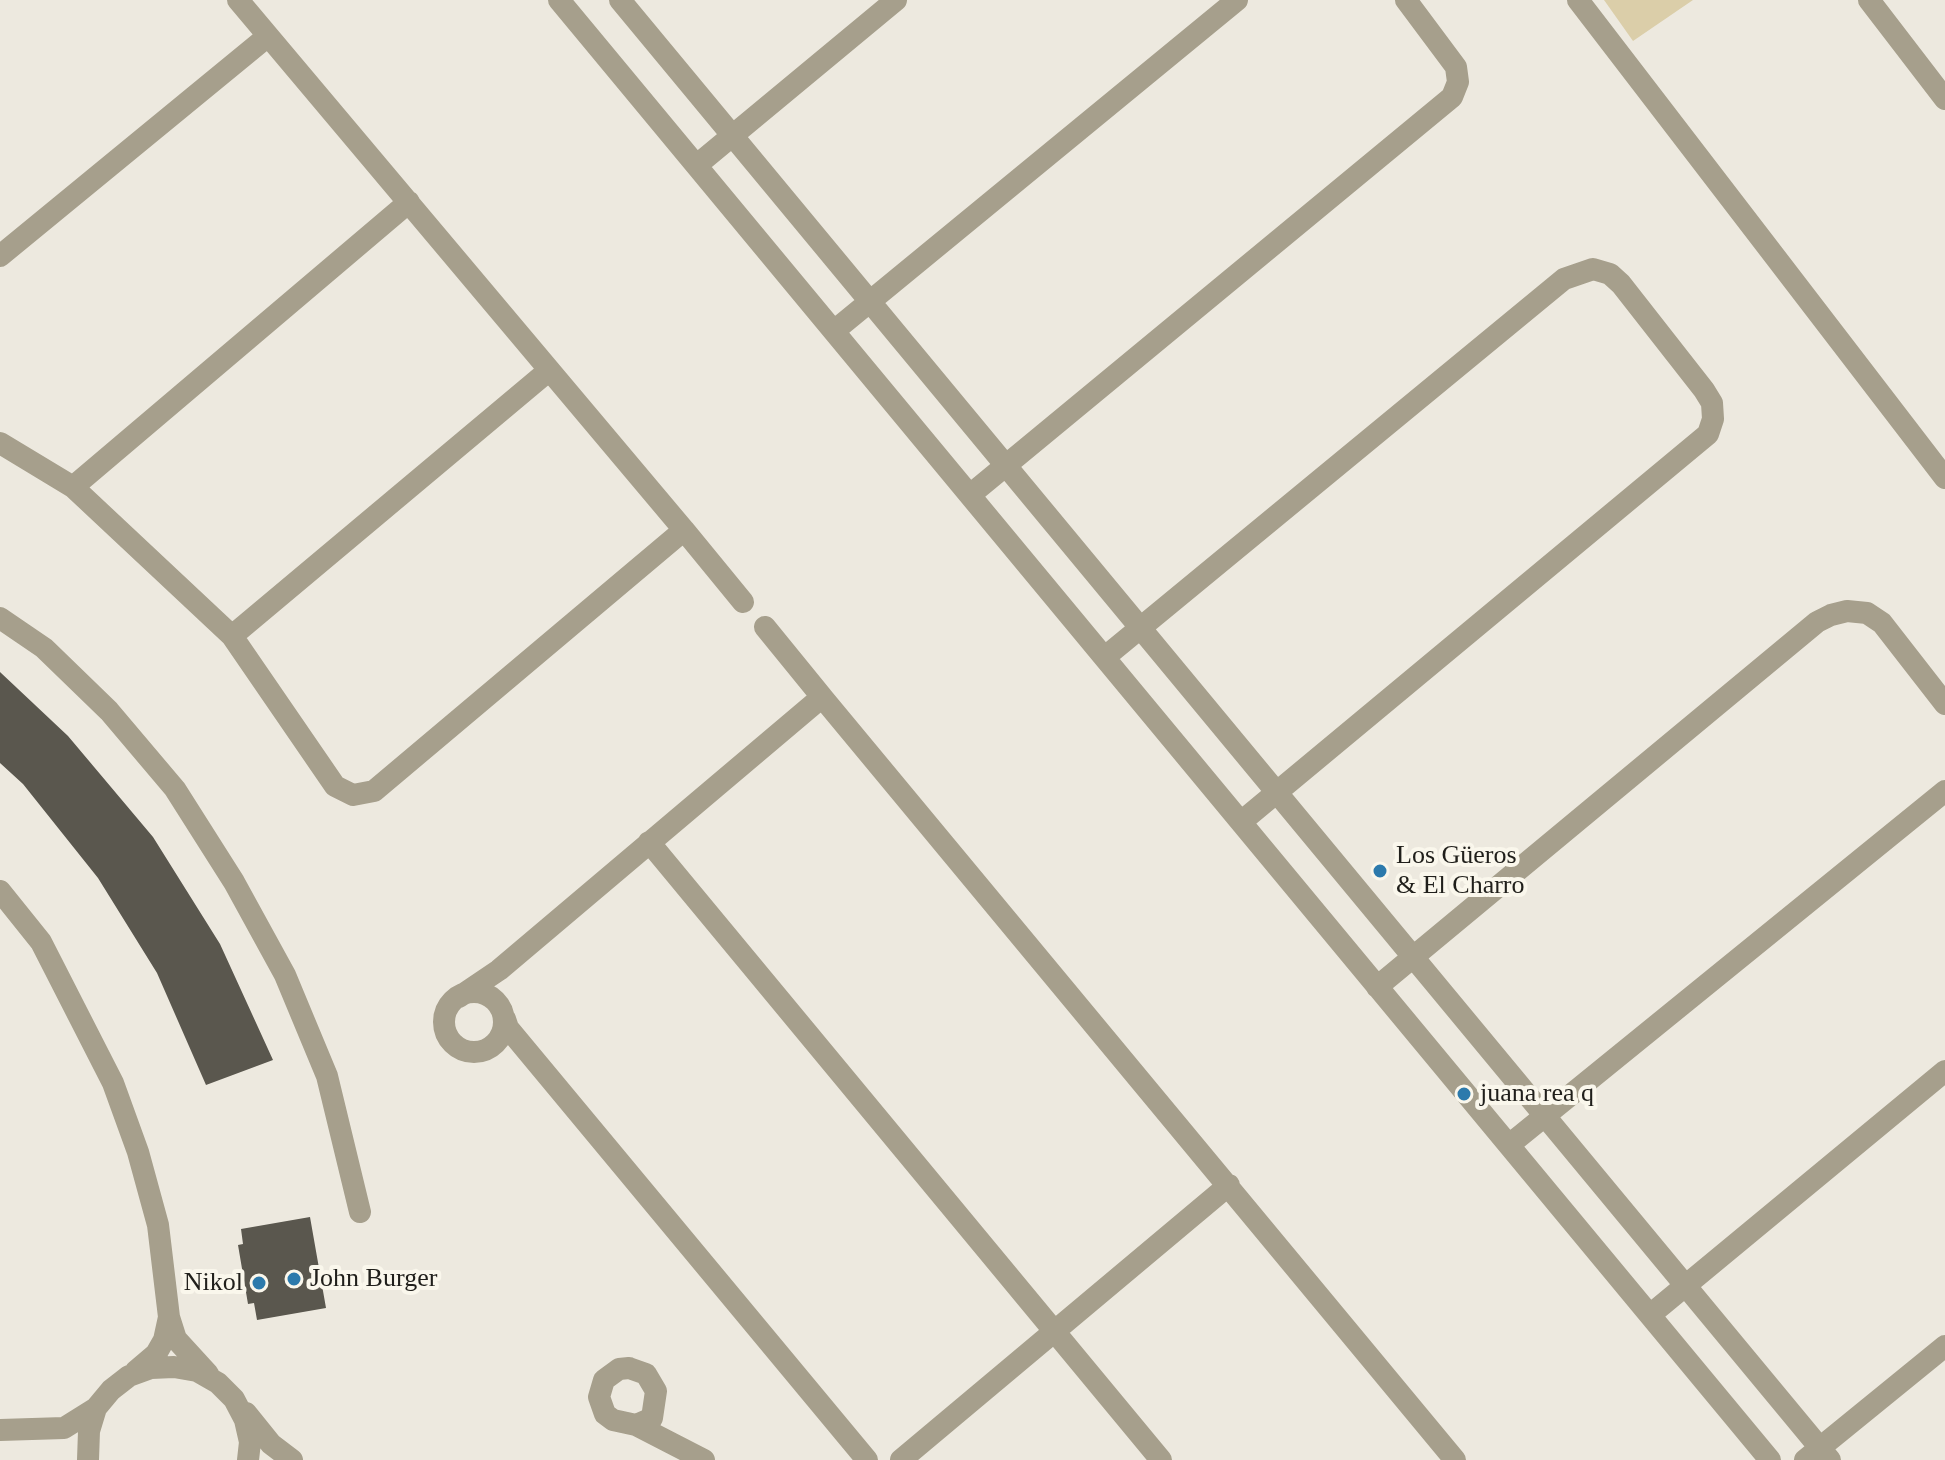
<!DOCTYPE html>
<html>
<head>
<meta charset="utf-8">
<style>
  body { margin:0 }
  canvas { display:block; background:#ede9df }
</style>
</head>
<body>
<canvas width="1945" height="1460"></canvas>
<script>
const context = document.querySelector('canvas').getContext('2d');
context.lineJoin = 'round';
function fillPath(path, color) { context.fillStyle = color; context.fill(path, 'evenodd'); }
const shape = rows => new Path2D(rows.map(r => 'M' + r).join(''));
function stroke(path, color, width, dash) { context.strokeStyle = color; context.lineWidth = width; context.lineCap = dash ? 'butt' : 'round'; context.setLineDash(dash || []); context.stroke(path); }
function label(font, color, halo, rows, align = 'center') {
  context.font = font + ' "Times New Roman",serif'; context.lineWidth = 8; context.setLineDash([]); context.textBaseline = 'middle'; context.strokeStyle = halo; context.fillStyle = color; for (const [text, x, y, turn = 0] of rows) {
    context.save(); context.translate(x, y); context.rotate((+turn || 0) * Math.PI / 180); context.textAlign = isNaN(turn) ? turn : align; if (halo) context.strokeText(text, 0, 0); context.fillText(text, 0, 0); context.restore();
  }
}
fillPath(shape([
  [1604,0,1693,0,1633,41]
]), '#dbcea9');
fillPath(shape([
  [0,672,68,736,153,837,220,944,273,1060,206,1085,157,973,98,878,23,784,0,763],
  [310,1217,326,1308,257,1320,254,1303,248,1304,238,1245,243,1244,241,1229]
]), '#5a574e');
stroke(shape([
  [559,0,1770,1460],
  [620,0,1830,1460],
  [1578,0,1945,478],
  [1869,0,1945,99],
  [697,165,896,0],
  [0,256,268,36],
  [834,331,1237,0],
  [0,443,73,487,232,636,335,786,353,795,374,791,684,530,238,0],
  [73,487,409,202],
  [970,495,1452,97,1458,82,1456,67,1406,0],
  [684,530,743,602],
  [0,618,44,648,109,711,175,789,234,882,285,975,327,1076,360,1212],
  [765,627,822,697],
  [232,636,547,372],
  [1105,657,1564,279,1593,269,1610,274,1621,284,1704,390,1712,403,1713,419,1708,434,1241,822],
  [649,842,1161,1460],
  [0,891,41,942,113,1083,138,1152,158,1225,169,1317],
  [1377,987,1817,622,1831,615,1847,611,1867,613,1882,623,1945,704],
  '444 1022a30 30 0 1 1 60 0a30 30 0 1 1-60 0Z',
  [459,997,499,970,822,697,1455,1460],
  [505,1019,508,1028,867,1460],
  [1509,1145,1945,791],
  [1650,1315,1945,1071],
  [629,1368,646,1374,656,1391,652,1418,636,1425,613,1420,605,1414,599,1397,604,1380,619,1369,629,1368],
  [136,1371,156,1354,164,1340,169,1317,176,1339,208,1374],
  [246,1413,271,1444,292,1460],
  [636,1425,704,1460],
  [0,1430,64,1428,96,1408],
  [88,1460,89,1431,96,1408,111,1390,129,1376,151,1368,174,1367,197,1371,218,1383,234,1399,245,1420,250,1442,248,1460],
  [901,1460,1229,1185],
  [1805,1460,1945,1346]
]), '#a69f8c', 22);
for (const [x, y, r, color] of [
  [1380,871,8,"#2c7aac"],
  [1464,1094,8,"#2c7aac"],
  [294,1279,8,"#2c7aac"],
  [259,1283,8,"#2c7aac"]
]) { const dot = new Path2D(); dot.arc(x, y, r, 0, 2 * Math.PI); context.fillStyle = color; context.fill(dot); stroke(dot, '#faf7ec', 3); }
label('26px', '#201f1b', '#faf7ec', [
  ["Los Güeros",1396,856],
  ["& El Charro",1396,886],
  ["juana rea q",1480,1094],
  ["John Burger",310,1279],
  ["Nikol",243,1283,"right"]
], 'left');
</script>
</body>
</html>
